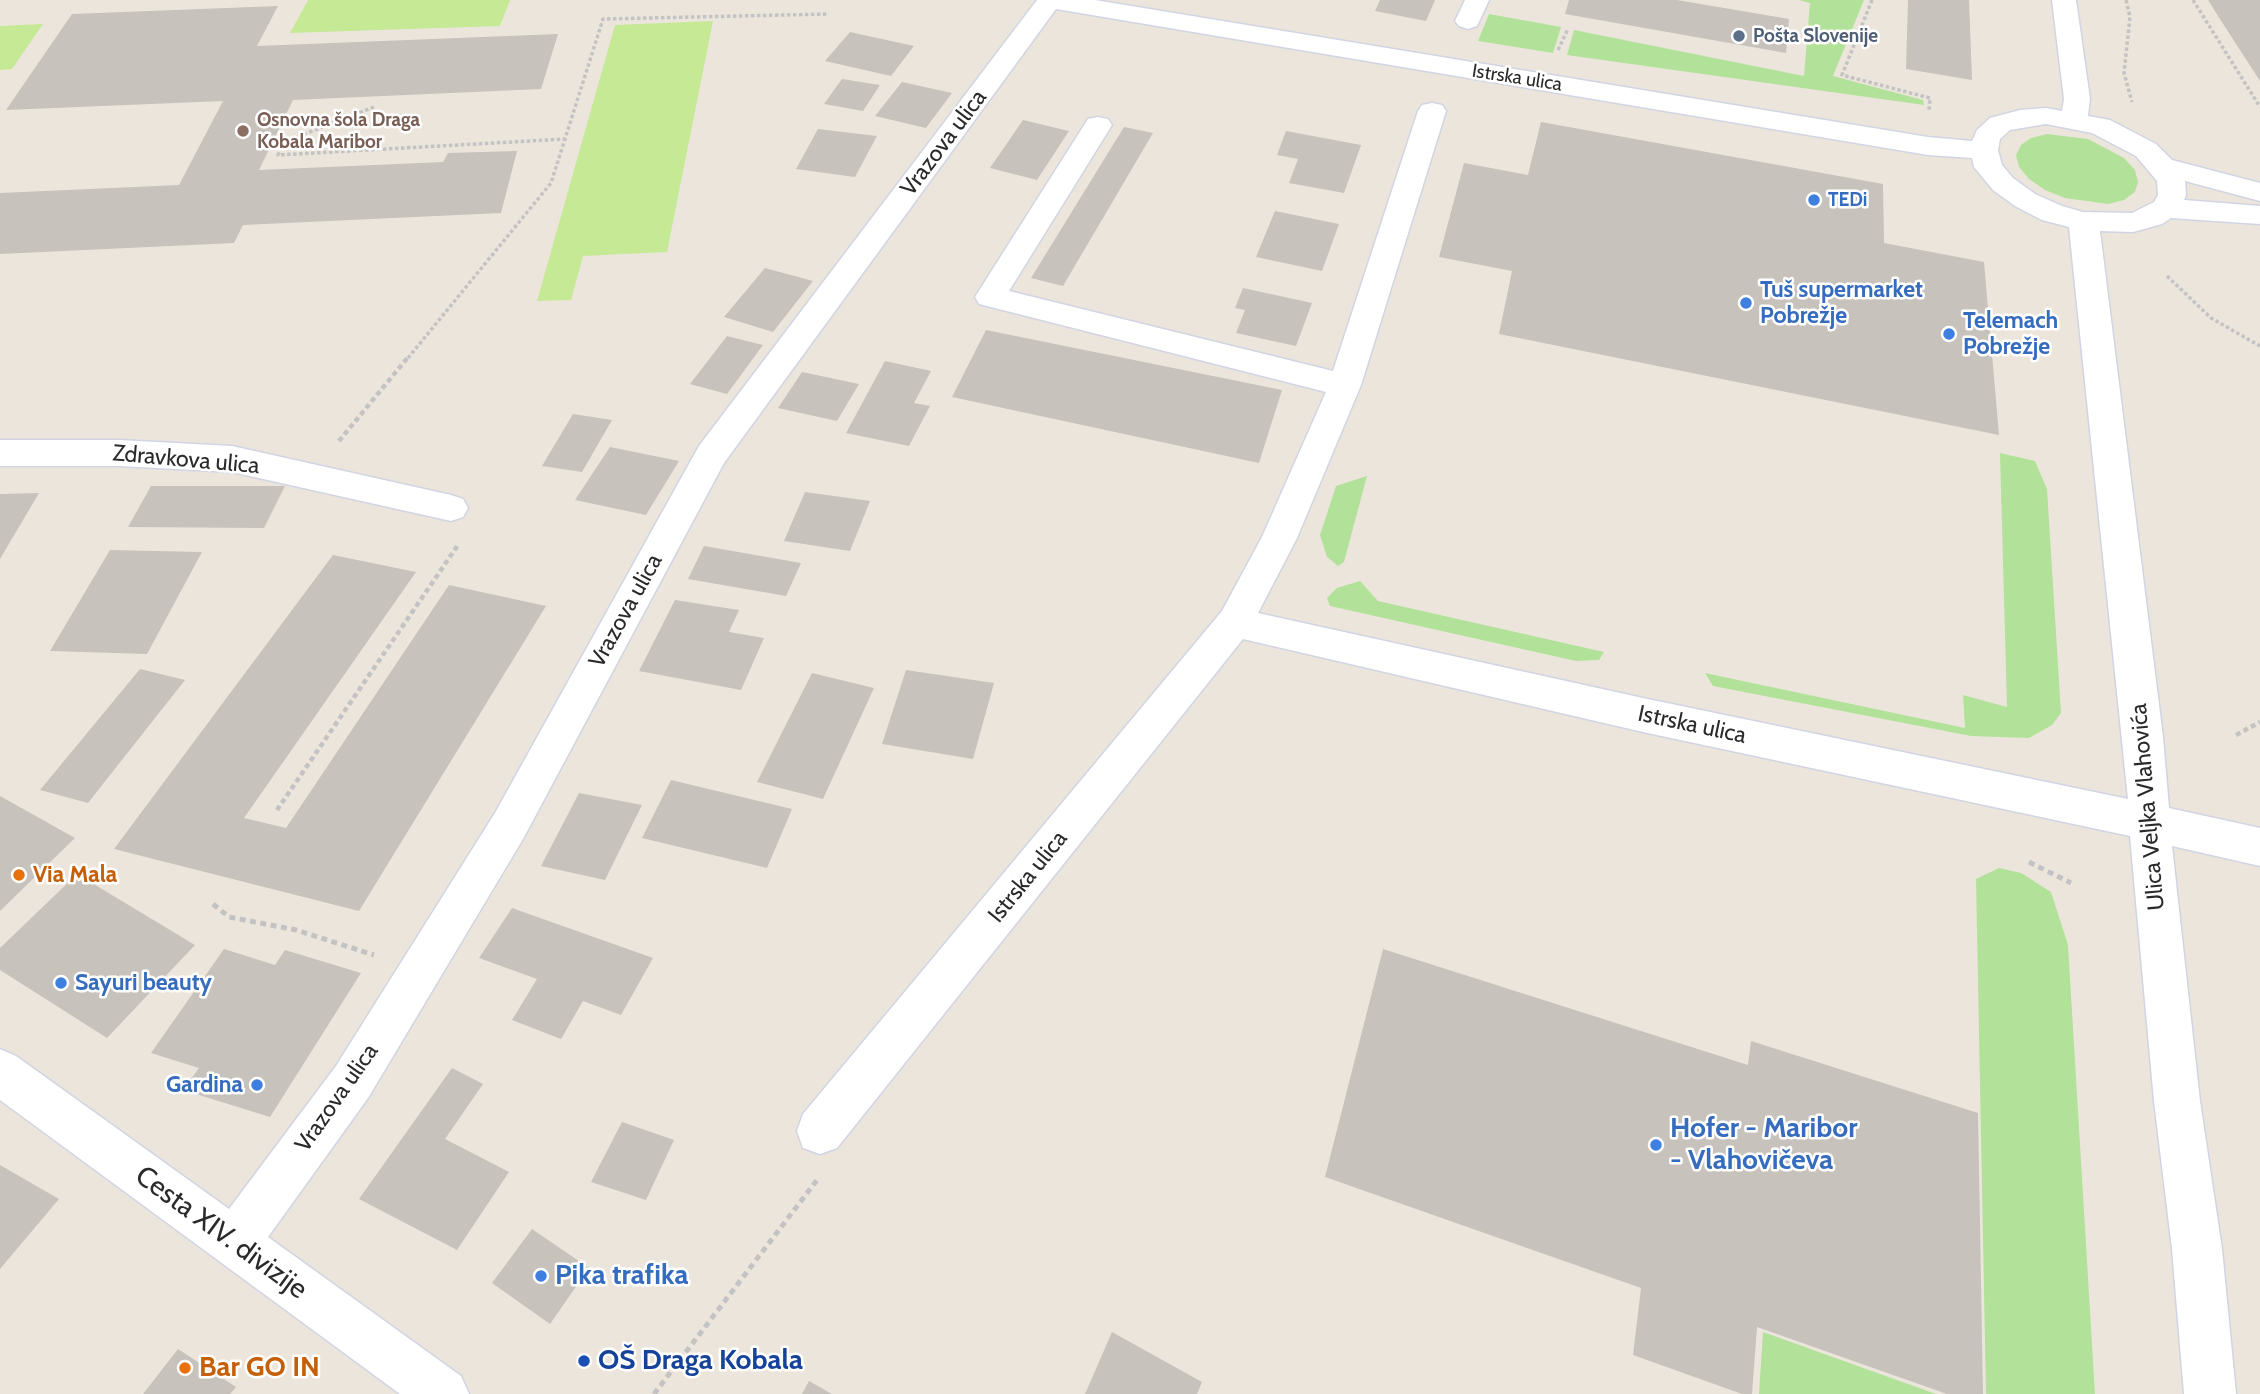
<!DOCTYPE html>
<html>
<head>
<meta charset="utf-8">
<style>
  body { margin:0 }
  canvas { display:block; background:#ece5dc }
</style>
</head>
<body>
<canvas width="2260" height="1394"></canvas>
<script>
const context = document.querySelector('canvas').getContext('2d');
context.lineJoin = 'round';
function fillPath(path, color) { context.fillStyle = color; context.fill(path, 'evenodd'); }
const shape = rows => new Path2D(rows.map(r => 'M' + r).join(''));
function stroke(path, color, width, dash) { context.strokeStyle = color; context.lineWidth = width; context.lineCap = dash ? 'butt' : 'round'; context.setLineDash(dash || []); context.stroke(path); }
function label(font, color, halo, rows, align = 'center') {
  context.font = font + ' Cabin,sans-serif'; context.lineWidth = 5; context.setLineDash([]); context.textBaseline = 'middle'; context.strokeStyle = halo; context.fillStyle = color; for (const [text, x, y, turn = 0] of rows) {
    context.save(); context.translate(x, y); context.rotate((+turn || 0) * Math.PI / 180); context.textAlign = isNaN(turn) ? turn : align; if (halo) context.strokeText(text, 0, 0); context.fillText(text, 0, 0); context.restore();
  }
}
fillPath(shape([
  [1799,0,1864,0,1833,76,1923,100,1924,105,1567,55,1574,30,1804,76,1810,3],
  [1489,14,1561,27,1553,53,1478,41],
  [2047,134,2088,139,2124,158,2135,170,2138,182,2135,192,2124,200,2108,204,2065,198,2045,190,2029,179,2019,167,2016,155,2021,145,2031,138],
  [2000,453,2035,461,2047,489,2061,713,2052,725,2029,738,1971,736,1713,686,1705,673,1965,728,1963,695,2007,707],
  [1367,476,1344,562,1338,566,1327,557,1320,535,1336,486],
  [1360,581,1378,601,1604,652,1599,660,1576,661,1330,606,1327,598,1337,588],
  [1999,868,2021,873,2051,892,2068,945,2095,1394,1986,1394,1976,879],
  [1763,1332,1936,1394,1759,1394]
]), '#b2e299');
fillPath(shape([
  [308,0,510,0,500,26,290,33],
  [713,21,667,252,583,256,571,300,537,301,615,25],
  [43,24,12,69,0,70,0,26]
]), '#c5e995');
fillPath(shape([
  [1380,0,1435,0,1426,21,1375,11],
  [1569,0,1677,0,1789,19,1786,53,1565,14],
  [1908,0,1969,0,1972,80,1906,69],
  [2208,0,2260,0,2260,81,2218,16],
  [278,6,257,46,558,34,541,89,293,100,259,170,443,162,448,153,517,151,501,213,243,225,234,243,0,254,0,193,179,185,223,101,6,110,72,14],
  [850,32,914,46,891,76,825,61],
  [842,79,880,85,863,111,824,104],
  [902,82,952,93,926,128,875,116],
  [1023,120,1069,131,1037,180,990,168],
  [1541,122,1883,184,1884,243,1984,262,1999,435,1499,334,1512,271,1439,257,1464,163,1528,175],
  [1124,127,1153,133,1063,286,1031,278],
  [818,129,877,136,855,177,796,169],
  [1286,131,1361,145,1344,193,1289,183,1298,159,1277,155],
  [1275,211,1339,224,1322,271,1256,257],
  [765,268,813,281,773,332,724,317],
  [1243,288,1312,303,1296,346,1236,333,1245,310,1235,308],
  [986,330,1282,390,1259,463,952,397],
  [727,336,763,345,727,394,690,384],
  [885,361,931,371,914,403,930,406,909,446,846,433],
  [802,372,859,384,837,421,778,408],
  [573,414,612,420,582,472,542,466],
  [610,447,679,461,646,515,575,500],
  [151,486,285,486,264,528,128,527],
  [805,492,870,501,850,551,784,541],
  [39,493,0,559,0,494],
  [704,546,801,563,786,596,688,579],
  [110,550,202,552,147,654,50,651],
  [333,555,416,572,244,818,286,828,449,585,546,606,359,911,114,849],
  [675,600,739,610,729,632,764,638,741,690,639,671],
  [140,669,185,680,88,803,40,790],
  [906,670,994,683,973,759,882,744],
  [812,673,874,688,823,799,757,782],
  [671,780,792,809,767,868,642,838],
  [579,793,642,805,605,880,541,866],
  [0,796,75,838,0,911],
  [77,874,195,945,107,1038,0,970,0,948],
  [512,908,653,958,621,1015,583,1001,561,1039,512,1020,537,979,479,958],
  [224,949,275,965,285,950,361,973,270,1117,183,1090,199,1068,151,1053],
  [1383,949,1748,1065,1751,1041,1978,1113,1983,1394,1947,1394,1757,1327,1752,1394,1742,1394,1633,1355,1641,1288,1325,1177],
  [452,1068,483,1084,445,1139,509,1172,457,1250,359,1199],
  [622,1122,674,1140,646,1200,591,1182],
  [0,1165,59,1199,0,1269],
  [532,1229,589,1268,550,1324,492,1283],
  [1112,1332,1202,1382,1197,1394,1085,1394],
  [178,1349,236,1387,230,1394,143,1394],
  [809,1381,832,1394,802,1394]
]), '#c7c2bc');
const minor = shape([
  [1037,0,1095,0,1928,137,1972,141,1977,130,1990,118,2020,110,2046,108,2062,111,2064,99,2052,0,2076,0,2090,99,2088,116,2110,120,2156,144,2172,160,2260,183,2260,201,2185,181,2186,195,2184,200,2260,206,2260,224,2171,218,2162,224,2133,232,2100,231,2163,737,2169,808,2260,828,2260,866,2172,846,2200,1101,2222,1249,2236,1394,2184,1394,2172,1249,2154,1101,2130,836,1643,732,1243,639,837,1148,820,1154,803,1148,797,1131,803,1114,1222,611,1262,537,1326,392,979,304,975,297,1088,119,1098,117,1108,119,1112,125,1009,291,1333,371,1418,111,1422,105,1432,103,1442,105,1446,111,1361,385,1297,538,1258,613,1643,698,2128,799,2069,227,2042,220,2015,206,1993,190,1974,167,1972,158,1928,155,1056,9,724,463,523,839,368,1098,268,1237,461,1376,469,1394,400,1394,0,1100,0,1049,16,1056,229,1209,336,1066,495,813,699,446,1037,0],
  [2046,124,2092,133,2136,156,2157,181,2158,195,2154,202,2132,213,2083,212,2062,206,2035,194,2013,178,2002,165,1998,150,2000,139,2010,130,2046,124],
  [1465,0,1489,0,1477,26,1468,29,1459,26,1455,21,1465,0],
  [0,440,119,440,232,446,451,495,463,499,468,508,463,517,451,521,232,472,119,466,0,466,0,440]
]);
stroke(minor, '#d1d5e3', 3);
stroke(shape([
  [1872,0,1842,75,1930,98,1929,111],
  [2126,0,2130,17,2124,73,2132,102],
  [2193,0,2260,107],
  [1558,50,1568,29],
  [374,107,284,142,278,155,565,139],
  [2167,276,2211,318,2260,346],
  [408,358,551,183,603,19,829,14]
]), '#c3c3c3', 3.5, [3.5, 2.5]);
stroke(shape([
  [339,441,409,356],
  [2236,735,2260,722],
  [277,810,458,545]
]), '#c3c3c3', 4.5, [5, 3.5]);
stroke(shape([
  [2029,862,2071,883],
  [213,904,229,917,296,930,374,955],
  [654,1394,817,1180]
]), '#c3c3c3', 5, [6, 4.5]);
fillPath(minor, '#fff');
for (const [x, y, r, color] of [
  [1739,36,7,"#5c6f8a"],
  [243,131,7,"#8d6e63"],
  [1814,200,7,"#3f7fe0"],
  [1746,303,7,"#3f7fe0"],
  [1949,334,7,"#3f7fe0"],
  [19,875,7,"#e8710a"],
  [61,983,7,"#3f7fe0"],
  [257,1085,7,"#3f7fe0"],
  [1656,1145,7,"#3f7fe0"],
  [541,1276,7,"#3f7fe0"],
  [584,1361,7,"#1a4fb4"],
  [185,1368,7,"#e8710a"]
]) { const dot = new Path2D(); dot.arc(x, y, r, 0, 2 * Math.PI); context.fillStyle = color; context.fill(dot); stroke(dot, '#fff', 2.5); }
label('bold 19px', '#4e5e75', '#fff', [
  ["Pošta Slovenije",1753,36]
], 'left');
label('19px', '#2a2a2a', '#fff', [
  ["Istrska ulica",1517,78,9]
]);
label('bold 19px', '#785e54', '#fff', [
  ["Osnovna šola Draga",257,120],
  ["Kobala Maribor",257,142]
], 'left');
label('bold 19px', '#366cbe', '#fff', [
  ["TEDi",1828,200]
], 'left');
label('23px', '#2a2a2a', '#fff', [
  ["Vrazova ulica",944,143,-53],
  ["Zdravkova ulica",186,460,5],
  ["Vrazova ulica",626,611,-61],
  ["Istrska ulica",1692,725,12],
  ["Ulica Veljka Vlahovića",2148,807,-95],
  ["Istrska ulica",1028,877,-51],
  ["Vrazova ulica",337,1098,-55]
]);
label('bold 23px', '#366cbe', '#fff', [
  ["Tuš supermarket",1760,290],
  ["Pobrežje",1760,316],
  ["Telemach",1963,321],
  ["Pobrežje",1963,347],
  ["Sayuri beauty",75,983],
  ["Gardina",243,1085,"right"]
], 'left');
label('bold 23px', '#c56008', '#fff', [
  ["Via Mala",33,875]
], 'left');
label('bold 28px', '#366cbe', '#fff', [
  ["Hofer - Maribor",1670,1129],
  ["- Vlahovičeva",1670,1161],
  ["Pika trafika",555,1276]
], 'left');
label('28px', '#2a2a2a', '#fff', [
  ["Cesta XIV. divizije",221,1233,36]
]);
label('bold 28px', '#164399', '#fff', [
  ["OŠ Draga Kobala",598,1361]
], 'left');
label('bold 28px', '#c56008', '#fff', [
  ["Bar GO IN",199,1368]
], 'left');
</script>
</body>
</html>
